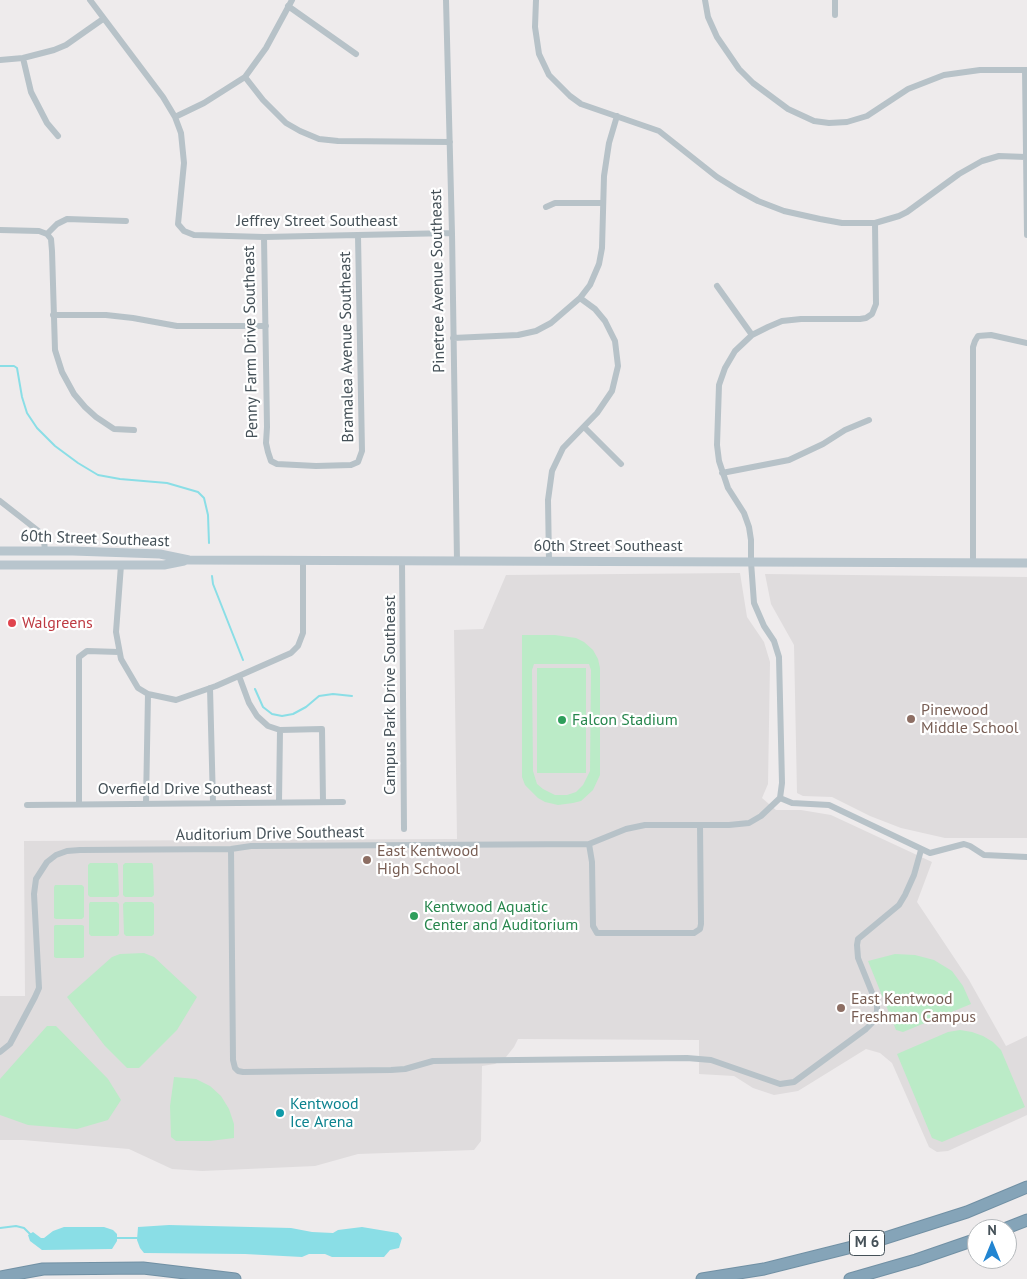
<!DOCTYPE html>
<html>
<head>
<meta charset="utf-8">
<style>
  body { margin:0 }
  #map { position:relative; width:1027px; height:1279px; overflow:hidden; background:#eeebec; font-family:"PT Sans",sans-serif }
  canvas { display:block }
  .north { position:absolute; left:967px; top:1219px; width:50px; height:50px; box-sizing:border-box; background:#fff; border:1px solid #b5b9bc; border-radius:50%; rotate:0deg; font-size:14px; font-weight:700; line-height:20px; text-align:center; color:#455158 }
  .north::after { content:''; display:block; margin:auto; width:18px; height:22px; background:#2285d1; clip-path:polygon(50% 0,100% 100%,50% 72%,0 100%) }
</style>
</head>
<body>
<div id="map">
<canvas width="1027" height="1279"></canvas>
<div class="north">N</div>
</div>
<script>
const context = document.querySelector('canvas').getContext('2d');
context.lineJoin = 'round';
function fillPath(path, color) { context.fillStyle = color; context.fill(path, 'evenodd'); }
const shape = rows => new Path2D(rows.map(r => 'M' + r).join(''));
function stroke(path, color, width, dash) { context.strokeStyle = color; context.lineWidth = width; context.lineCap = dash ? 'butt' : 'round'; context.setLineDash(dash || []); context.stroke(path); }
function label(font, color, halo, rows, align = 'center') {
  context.font = font + ' "PT Sans",sans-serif'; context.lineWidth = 4.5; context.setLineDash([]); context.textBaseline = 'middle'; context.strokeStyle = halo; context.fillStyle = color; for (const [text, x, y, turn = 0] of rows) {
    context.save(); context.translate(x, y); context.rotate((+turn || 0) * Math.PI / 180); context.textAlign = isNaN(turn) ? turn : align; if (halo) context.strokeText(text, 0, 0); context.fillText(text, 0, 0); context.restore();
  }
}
fillPath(shape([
  [740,573,747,617,764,642,770,662,768,784,762,798,776,810,801,810,831,815,932,862,917,902,969,980,1006,1046,1027,1036,1027,1115,948,1151,937,1152,929,1147,892,1063,880,1053,866,1049,798,1091,774,1095,753,1088,734,1076,699,1074,699,1040,518,1039,514,1047,506,1057,495,1064,482,1066,481,1141,474,1150,358,1154,315,1166,202,1171,172,1169,129,1149,23,1140,0,1140,0,996,25,996,24,841,457,839,454,630,483,629,506,575],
  [765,574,1027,577,1027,838,945,838,901,828,870,816,832,797,803,796,797,793,794,645,771,604]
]), '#dfdcdd');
fillPath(shape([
  [522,635,555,635,576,638,584,642,593,650,598,659,600,668,600,775,593,790,581,801,573,803,558,805,545,802,538,798,525,785,522,777],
  [534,664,589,664,591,670,590,771,583,785,576,792,567,795,555,795,543,789,537,784,533,771,532,670],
  [537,668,586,668,586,773,537,773],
  [90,863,117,863,118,865,119,895,117,897,90,897,88,895,88,865],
  [125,863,152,863,153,865,154,895,152,897,125,897,123,895,123,865],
  [55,885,82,885,84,887,84,917,82,919,56,919,54,918,54,887],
  [90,902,117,902,119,904,119,934,117,936,91,936,89,934,89,904],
  [125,902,152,902,154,904,154,934,152,936,126,936,124,934,123,904],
  [55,925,82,925,84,926,84,957,82,958,56,958,54,957,54,926],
  [144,953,154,957,197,997,177,1030,139,1068,127,1068,105,1046,67,997,112,957,120,954],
  [895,954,915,955,934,960,952,971,963,986,971,1004,903,1032,896,1030,868,961],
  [47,1026,56,1026,108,1079,121,1100,108,1120,77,1129,28,1125,0,1115,0,1079],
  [960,1030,972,1032,983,1036,993,1042,1001,1050,1025,1107,942,1142,932,1138,897,1054,948,1032],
  [174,1077,196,1079,210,1086,221,1096,229,1109,234,1124,234,1138,210,1141,176,1141,171,1137,170,1106]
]), '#bbebc7');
fillPath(shape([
  [169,1225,291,1228,312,1232,333,1233,338,1230,362,1227,398,1233,402,1238,399,1248,390,1250,384,1257,332,1257,325,1254,309,1254,302,1257,245,1254,144,1253,140,1248,137,1240,138,1227],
  [64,1227,104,1227,113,1230,117,1234,117,1241,112,1249,42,1250,30,1241,28,1235,33,1232,41,1238,44,1238,53,1231]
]), '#8adee6');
stroke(shape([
  [0,366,14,366,17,368,22,397,27,413,37,428,55,446,78,463,98,475,120,479,167,483,198,492,204,498,208,515,209,543],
  [212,576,213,584,243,660],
  [255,689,263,707,272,714,282,716,293,714,306,707,319,696,333,694,352,696],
  [0,1228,16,1226,24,1228,30,1234],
  [117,1238,137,1238]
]), '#8adee6', 2);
const motorway = shape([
  [1004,1229,1027,1220],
  [0,1277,43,1269,143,1268,235,1279],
  [702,1279,764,1269,876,1241,967,1212,1027,1187],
  [850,1279,916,1260,977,1239]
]);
stroke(motorway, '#7190a4', 13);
stroke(shape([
  [90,0,163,97,175,117,181,133,184,163,178,224,184,231,194,235,264,237,452,233],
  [446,0,452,233,457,561],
  [536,0,535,27,539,54,549,75,570,96,581,104,659,131,717,177,738,190,758,201,784,211,820,219,842,223,875,223,899,216,907,212,959,174,982,161,999,156,1026,157],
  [705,0,708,17,717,37,739,69,753,83,788,109,814,121,829,123,847,122,867,116,908,89,944,75,980,70,1027,70],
  [835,0,835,15],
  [288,6,356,54],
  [23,58,31,92,47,123,58,136],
  [0,60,23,58,54,50,66,45,103,19],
  [1025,70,1027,235],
  [245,77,263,100,286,123,300,131,319,139,338,141,450,142],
  [175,117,204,103,245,77,266,48,292,0],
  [546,207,555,203,602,203],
  [0,230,39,231,47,234],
  [47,234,51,239,52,251,55,350,62,372,74,394,85,407,96,417,114,429,134,430],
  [47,234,57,224,67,219,126,221],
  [264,237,267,427,266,443,268,452,271,461,277,464,316,466,351,465,358,462,362,451,358,236],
  [717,286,752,335],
  [53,315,106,315,133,318,177,326,266,326],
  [453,338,518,335,536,331,551,323,580,298,590,285,599,264,602,248,604,176,609,143,617,116],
  [584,427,621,464],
  [722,473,789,460,823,444,845,430,869,420],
  [0,501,41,533,44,540,45,551],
  [402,561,404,829],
  [549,561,548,500,552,471,563,448,597,413,612,391,618,366,615,341,605,321,595,309,580,298],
  [973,563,973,347,975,341,978,336,991,335,1027,343],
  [121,565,116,632,121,659,138,688,148,694,176,700,216,686,291,653,298,646,303,633,303,560],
  [239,676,249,703,257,716,268,726,280,730,322,729,323,802],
  [210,688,213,803],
  [780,798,782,783,779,657,774,641,764,626,754,603,751,562,751,540,749,527,744,513,728,488,719,461,717,445,719,385,725,368,735,351,752,335,768,327,782,321,801,319,860,319,866,318,872,314,876,304,875,223],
  [780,798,792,803,829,805,930,853,964,844,970,846,984,855,1027,857],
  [279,802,280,730],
  [146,803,148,694],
  [79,804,79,657,87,651,119,652],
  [27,805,343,802],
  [589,844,592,862,593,926,597,933,694,933,700,929,701,924,700,825],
  [231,849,233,1060,235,1068,238,1071,243,1072,391,1070,405,1069,433,1061,687,1058,711,1060,780,1084,794,1082,866,1029,874,1021,877,1011,877,1005,858,958,857,945,858,939,899,905,905,895,914,875,921,850],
  [0,1052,10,1044,35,997,39,988,34,894,36,879,47,862,56,855,67,851,80,850,231,849,251,846,589,844,626,829,645,825,729,825,749,823,761,816,780,798]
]), '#b7c2c8', 6);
stroke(shape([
  [0,551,73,551,160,554,189,560,1027,563],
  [0,565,164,565,184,561]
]), '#b8c5cd', 9);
stroke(motorway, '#85a4b8', 11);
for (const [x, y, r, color] of [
  [12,623,5,"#e0444e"],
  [911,719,5,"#8d6e63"],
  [562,720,5,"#2e9e5b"],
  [367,860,5,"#8d6e63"],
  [414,916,5,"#2e9e5b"],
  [841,1008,5,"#8d6e63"],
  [280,1113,5,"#0f9aa8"]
]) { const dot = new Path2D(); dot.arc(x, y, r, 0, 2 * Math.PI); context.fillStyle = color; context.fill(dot); stroke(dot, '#fff', 2); }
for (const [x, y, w] of [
  [867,1243,35]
]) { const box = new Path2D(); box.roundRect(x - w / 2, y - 12.5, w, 25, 4); context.fillStyle = '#fff'; context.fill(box); stroke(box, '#455158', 1); }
label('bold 15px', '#455158', null, [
  ["M 6",867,1243]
]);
label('16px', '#455158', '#fff', [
  ["Jeffrey Street Southeast",317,221],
  ["Pinetree Avenue Southeast",438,281,-91],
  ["Penny Farm Drive Southeast",251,342,-91],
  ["Bramalea Avenue Southeast",347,347,-91],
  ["60th Street Southeast",95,539,2],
  ["60th Street Southeast",608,546],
  ["Campus Park Drive Southeast",390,695,-90],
  ["Overfield Drive Southeast",185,789],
  ["Auditorium Drive Southeast",270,834,-1]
]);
label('16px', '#be3a42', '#fff', [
  ["Walgreens",22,623]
], 'left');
label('16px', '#785e54', '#fff', [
  ["Pinewood",921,710],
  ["Middle School",921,728],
  ["East Kentwood",377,851],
  ["High School",377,869],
  ["East Kentwood",851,999],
  ["Freshman Campus",851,1017]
], 'left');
label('16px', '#27864d', '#fff', [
  ["Falcon Stadium",572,720],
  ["Kentwood Aquatic",424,907],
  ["Center and Auditorium",424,925]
], 'left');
label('16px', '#0d838f', '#fff', [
  ["Kentwood",290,1104],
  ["Ice Arena",290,1122]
], 'left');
</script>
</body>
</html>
